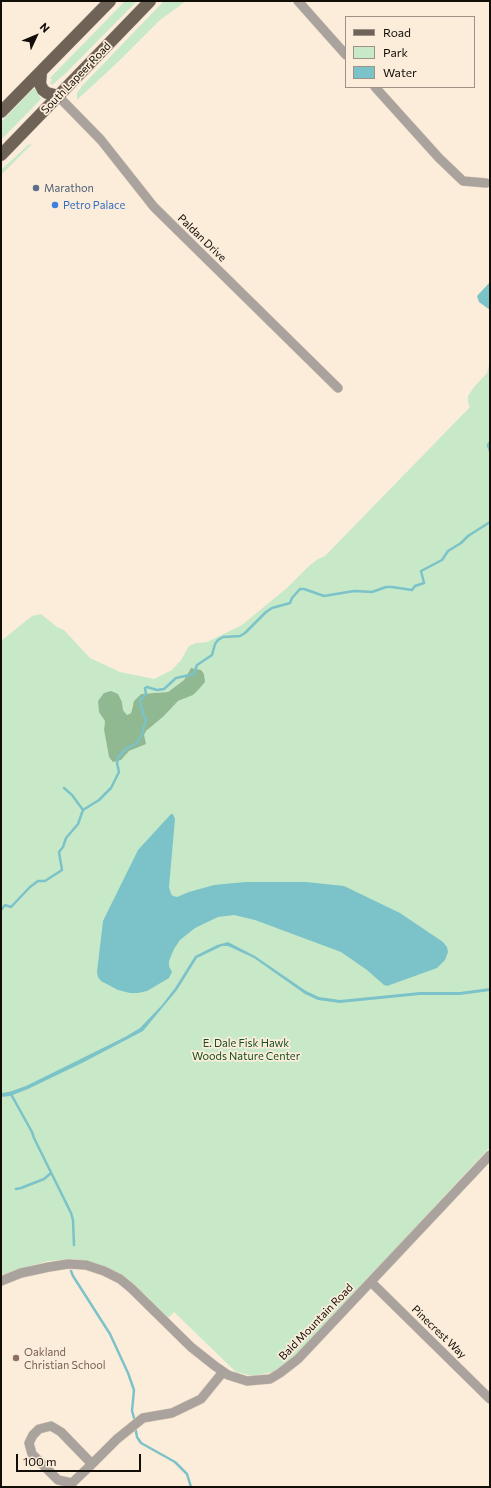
<!DOCTYPE html>
<html>
<head>
<meta charset="utf-8">
<style>
  body { margin:0 }
  #map { position:relative; width:491px; height:1488px; overflow:hidden; background:#fceddb; font-family:Commissioner,sans-serif }
  canvas { display:block }
  .frame { position:absolute; inset:0; border:2px solid #120d07; pointer-events:none }
  .legend { position:absolute; left:345px; top:16px; width:130px; height:72px; box-sizing:border-box; background:#fceddb; border:1px solid #9e9386; margin:0; padding:5px 7px; list-style:none; font-size:12px; color:#120d07 }
  .legend li { display:flex; align-items:center; gap:8px; height:20px }
  .legend b { width:20px; border:1px solid #9e9386 }
  .north { position:absolute; left:16px; top:16px; width:40px; height:40px; -webkit-text-stroke:3px #fceddb; paint-order:stroke; rotate:46deg; font-size:11px; font-weight:700; line-height:16px; text-align:center; color:#120d07 }
  .north::after { content:''; display:block; margin:auto; width:14px; height:18px; background:#120d07; clip-path:polygon(50% 0,100% 100%,50% 72%,0 100%) }
  .scale { position:absolute; left:16px; top:1454px; width:125px; height:18px; box-sizing:border-box; border:2px solid #120d07; border-top:0; padding-left:5px; font-size:12px; line-height:14px; white-space:nowrap; color:#120d07; -webkit-text-stroke:3px #fceddb; paint-order:stroke }
</style>
</head>
<body>
<div id="map">
<canvas width="491" height="1488"></canvas>
<div class="frame"></div>
<ul class="legend">
<li><b style="height:5px;background:#6f6257"></b>Road</li>
<li><b style="height:11px;background:#c7e9c8"></b>Park</li>
<li><b style="height:11px;background:#7cc2c9"></b>Water</li>
</ul>
<div class="north">N</div>
<div class="scale">100 m</div>
</div>
<script>
const context = document.querySelector('canvas').getContext('2d');
context.lineJoin = 'round';
function fillPath(path, color) { context.fillStyle = color; context.fill(path, 'evenodd'); }
const shape = rows => new Path2D(rows.map(r => 'M' + r).join(''));
function stroke(path, color, width, dash) { context.strokeStyle = color; context.lineWidth = width; context.lineCap = dash ? 'butt' : 'round'; context.setLineDash(dash || []); context.stroke(path); }
function label(font, color, halo, rows, align = 'center') {
  context.font = font + ' Commissioner,sans-serif'; context.lineWidth = 3.5; context.setLineDash([]); context.textBaseline = 'middle'; context.strokeStyle = halo; context.fillStyle = color; for (const [text, x, y, turn = 0] of rows) {
    context.save(); context.translate(x, y); context.rotate((+turn || 0) * Math.PI / 180); context.textAlign = isNaN(turn) ? turn : align; if (halo) context.strokeText(text, 0, 0); context.fillText(text, 0, 0); context.restore();
  }
}
fillPath(shape([
  [125,1,137,1,66,73,52,85,50,83,52,80,50,78],
  [164,1,186,1,160,20,117,63,77,100,77,93,82,86],
  [33,89,35,89,41,99,1,140,1,122],
  [32,144,1,175,1,170,28,145],
  [490,361,490,1147,305,1346,289,1362,272,1372,253,1376,236,1372,174,1312,168,1318,134,1284,119,1273,101,1265,75,1259,48,1261,1,1275,1,641,32,616,41,614,57,627,64,630,90,658,120,672,154,679,172,670,181,660,189,646,196,643,207,642,242,625,288,587,309,566,318,559,325,556,470,407,468,403,468,396,474,387,487,373],
  [191,668,185,698,178,701,164,716,146,731,134,749,109,757,104,730,105,721,122,702,123,710,127,715,131,713,132,706,141,694,168,692,184,680]
]), '#c7e9c8');
fillPath(shape([
  [191,668,201,670,204,674,205,682,199,689,193,695,178,701,164,716,146,731,144,735,146,744,129,751,121,760,113,762,109,757,104,730,105,721,99,712,98,701,104,693,111,691,118,694,122,702,123,710,127,715,131,713,134,701,141,694,168,692,184,680]
]), '#90b992');
fillPath(shape([
  [490,282,490,310,479,302,477,296],
  [171,814,173,814,175,819,169,887,171,894,173,896,177,897,189,892,214,885,245,882,306,882,344,886,400,913,443,942,447,947,448,952,445,960,437,968,387,986,384,985,367,970,341,952,255,920,234,915,218,917,195,928,180,940,174,949,169,961,169,966,172,972,169,978,147,991,138,993,130,993,118,990,101,981,98,977,97,972,103,921,138,850],
  [228,942,255,956,306,991,319,997,340,1000,420,992,460,992,490,988,490,991,460,995,420,995,340,1003,318,1000,305,994,254,958,228,946,222,946,197,958,177,990,143,1031,82,1063,28,1089,10,1096,1,1097,1,1093,9,1092,26,1086,125,1037,140,1028,162,1005,175,988,195,956,217,945]
]), '#7cc2c9');
stroke(shape([
  [490,442,488,445,490,451],
  [64,788,72,795,83,810],
  [1,910,5,905,11,907,30,887,38,881,45,881,62,870,59,852,63,847,66,838,78,824,83,810,99,800,111,788,119,772,117,763,118,757,127,748,137,743,142,734,146,719,143,714,143,710,141,707,140,700,146,694,145,688,147,687,157,690,164,689,176,678,194,674,197,665,212,655,215,644,218,640,223,637,240,636,245,633,266,612,272,608,290,603,292,598,300,589,304,589,324,596,354,591,372,592,386,587,392,587,412,590,415,586,424,583,421,571,442,560,448,551,461,543,468,536,490,522],
  [12,1096,32,1132,34,1138,71,1213,73,1220,74,1245],
  [16,1189,21,1188,44,1179,51,1173],
  [71,1271,73,1276,110,1334,128,1373,134,1390,132,1411,135,1421],
  [135,1426,137,1437,141,1443,175,1462,187,1474,191,1487]
]), '#7cc2c9', 2.5);
const street = shape([
  [298,1,346,55],
  [375,87,439,158,463,181,486,183],
  [58,96,101,140,154,207,338,388],
  [1,1281,21,1273,49,1267,68,1264,86,1265,104,1271,120,1279,131,1288,191,1347,215,1366,228,1375,247,1381,270,1379,280,1373,298,1359,490,1155],
  [371,1282,490,1399],
  [92,1464,61,1432,51,1426,39,1429,33,1435,29,1443,32,1454,58,1480,72,1483,92,1464,117,1439,143,1418,172,1413,201,1399,223,1372]
]);
const primary = shape([
  [41,72,40,84,43,90,47,93,58,96],
  [1,112,110,1],
  [1,155,150,1]
]);
stroke(street, '#d7c9b9', 10);
stroke(primary, '#d7c9b9', 13);
stroke(street, '#aaa29c', 9);
stroke(primary, '#6f6257', 12);
for (const [x, y, r, color] of [
  [36,188,4,"#5c6f8a"],
  [55,205,4,"#3f7fe0"],
  [16,1358,4,"#8d6e63"]
]) { const dot = new Path2D(); dot.arc(x, y, r, 0, 2 * Math.PI); context.fillStyle = color; context.fill(dot); stroke(dot, '#fceddb', 1.5); }
label('11px', '#120d07', '#fceddb', [
  ["South Lapeer Road",76,78,-46],
  ["Paldan Drive",202,238,44],
  ["Bald Mountain Road",316,1322,-46],
  ["Pinecrest Way",439,1332,44]
]);
label('11px', '#4e5e75', '#fceddb', [
  ["Marathon",44,188]
], 'left');
label('11px', '#366cbe', '#fceddb', [
  ["Petro Palace",63,205]
], 'left');
label('11px', '#14511f', '#fceddb', [
  ["E. Dale Fisk Hawk",246,1043],
  ["Woods Nature Center",246,1056]
]);
label('11px', '#785e54', '#fceddb', [
  ["Oakland",24,1352],
  ["Christian School",24,1365]
], 'left');
</script>
</body>
</html>
